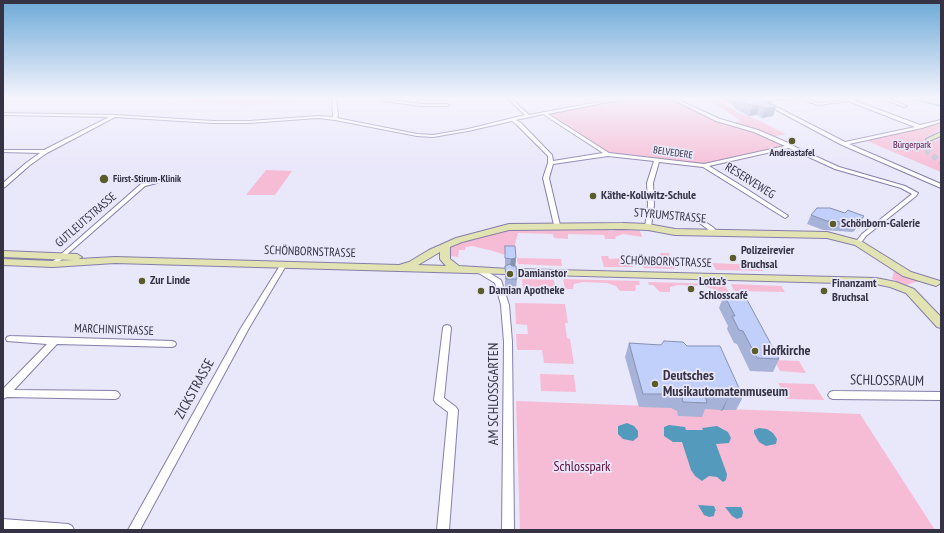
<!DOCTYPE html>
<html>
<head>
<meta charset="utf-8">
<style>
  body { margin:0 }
  #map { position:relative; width:944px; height:533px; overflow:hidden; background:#e9e7fa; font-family:"PT Sans Narrow",sans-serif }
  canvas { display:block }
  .frame { position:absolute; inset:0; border:4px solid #353244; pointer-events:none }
</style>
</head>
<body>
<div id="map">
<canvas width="944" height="533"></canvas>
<div class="frame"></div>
</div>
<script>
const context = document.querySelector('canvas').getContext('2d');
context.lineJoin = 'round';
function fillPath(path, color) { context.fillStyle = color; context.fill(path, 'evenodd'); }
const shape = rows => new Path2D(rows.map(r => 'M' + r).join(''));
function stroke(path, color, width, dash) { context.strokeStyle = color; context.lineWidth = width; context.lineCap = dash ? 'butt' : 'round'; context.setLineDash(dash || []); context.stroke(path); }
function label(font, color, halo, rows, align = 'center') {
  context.font = font + ' "PT Sans Narrow",sans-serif'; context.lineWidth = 3.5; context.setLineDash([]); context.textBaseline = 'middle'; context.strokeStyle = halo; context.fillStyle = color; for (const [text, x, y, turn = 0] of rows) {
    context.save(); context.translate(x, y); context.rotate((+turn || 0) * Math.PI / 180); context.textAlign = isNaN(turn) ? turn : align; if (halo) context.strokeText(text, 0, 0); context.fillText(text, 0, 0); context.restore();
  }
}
fillPath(shape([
  [138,98,304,98,304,101,246,105],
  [625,98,670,98,719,121,728,124,741,121,706,98,716,98,737,112,751,117,786,134,771,137,788,146,704,165,608,155,551,115,553,113],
  [941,123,941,130,924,138,936,141,941,138,941,172,867,141],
  [266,170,292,171,275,195,246,195],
  [599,229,612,231,621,229,640,231,642,237,623,234,615,237,616,239,605,239,604,235,568,234,568,239,554,238,553,234,518,233,514,248,515,255,505,255,493,251,472,246,466,247,465,250,459,250,458,257,444,255,445,251,451,246,458,245,459,240,506,230],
  [660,253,669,253,675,269,644,268,642,265,646,264,646,259,663,261],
  [601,256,608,256,609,259,624,258,628,263,633,264,633,267,604,267],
  [517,258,561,259,562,266,518,264],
  [712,263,758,265,763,271,716,270],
  [894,271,909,278,919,281,906,285,892,279],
  [522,279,554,280,555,289,523,289],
  [563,279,639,281,640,285,635,285,636,288,635,291,620,291,616,286,607,283,583,282,574,284,573,289,565,289],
  [648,282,724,284,730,294,718,294,713,289,703,286,678,285,670,287,670,292,660,292,653,285,649,285],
  [731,284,781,286,785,292,734,291],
  [515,303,565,304,568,323,565,323,567,338,570,339,574,364,544,363,542,350,517,350,516,334,528,334,527,325,516,324],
  [774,360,799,361,806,373,780,371],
  [540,374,574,375,576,392,541,391],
  [778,383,814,384,824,400,787,399],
  [516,401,860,414,935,530,520,530]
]), '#f7bcd5');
fillPath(shape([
  [627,423,634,426,638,431,638,437,633,441,623,439,618,434,618,426],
  [669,425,685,427,686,430,703,430,702,428,717,426,728,432,731,438,729,443,716,444,727,474,726,480,723,482,717,477,709,476,702,481,695,476,691,470,682,442,673,442,664,436,664,427],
  [759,428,767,429,773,433,777,439,776,444,766,446,759,442,754,433,754,430],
  [698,505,714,506,716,511,715,511,714,516,709,517,704,515],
  [725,507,741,507,743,512,742,517,737,519,732,516]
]), '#549abd');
stroke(shape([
  [909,98,941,106]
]), '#549abd', 1.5);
stroke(shape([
  [929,139,927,143,928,152,941,162]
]), '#c5c3d6', 6, [6, 3.5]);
const minor = shape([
  [332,98,336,98,338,115,337,118,417,134,433,135,468,129,525,115,507,98,511,98,529,115,619,98,625,98,623,99,548,114,609,153,704,164,785,146,754,132,716,121,670,98,674,98,720,119,758,130,793,145,793,146,839,167,905,186,918,193,916,196,866,236,860,244,858,245,855,243,862,234,912,194,901,188,835,169,789,148,709,166,737,183,787,215,788,216,785,218,703,167,659,162,653,183,654,205,651,227,648,229,645,227,648,205,647,183,654,161,608,156,553,164,549,178,560,225,557,227,554,225,543,178,548,163,548,156,517,125,512,121,468,131,433,137,417,136,335,120,318,118,249,123,213,123,115,117,47,153,30,165,5,187,3,188,3,183,26,163,40,153,3,152,3,150,44,150,109,117,3,115,3,113,115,115,213,121,249,121,318,116,333,117,332,98],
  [543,114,603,153,553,161,552,155,521,123,516,120,543,114],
  [754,98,758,98,761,99,797,98,795,99,765,101,845,142,915,127,848,101,818,105,801,99,800,98,804,98,818,103,863,98,862,99,853,100,920,125,941,120,941,122,922,128,849,144,941,184,941,188,842,145,754,98],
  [881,98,886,98,907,106,904,107,881,98],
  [383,99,422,104,447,104,449,105,447,106,422,106,382,101,381,100,383,99],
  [155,180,157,181,157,183,145,186,55,265,51,265,50,264,51,263,141,184,155,180],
  [692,213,714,228,717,233,716,234,712,234,709,230,690,216,689,215,690,214,692,213],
  [284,262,287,264,249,328,140,530,128,530,241,328,281,264,284,262],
  [477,268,481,268,501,280,509,305,512,342,514,530,502,530,504,342,501,305,495,283,477,272,475,270,477,268],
  [447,325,450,326,451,328,444,398,456,407,458,410,449,530,437,530,448,412,436,403,434,400,443,328,444,326,447,325],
  [10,336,172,341,175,342,176,344,175,346,172,347,57,344,14,390,115,391,118,392,120,395,118,398,115,399,7,397,3,399,3,389,47,344,7,341,6,339,7,337,10,336],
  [833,391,941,392,941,400,833,399,830,398,828,395,830,392,833,391],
  [3,519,68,524,72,526,74,530,3,530,3,519]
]);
const secondary = shape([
  [941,132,941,136,929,141,926,139,941,132],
  [623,223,648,224,675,229,827,232,861,241,911,272,940,281,941,283,936,286,903,276,855,245,827,238,675,235,648,230,623,229,509,230,462,242,450,247,450,259,459,266,509,269,510,271,505,274,115,263,53,267,3,265,3,259,53,261,73,260,3,257,3,251,77,254,82,257,79,259,115,257,399,265,409,262,429,250,456,238,509,224,623,223],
  [440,252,440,259,446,266,418,265,440,252],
  [515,269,876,278,896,282,914,289,941,317,941,328,937,327,906,293,890,287,876,284,511,274,510,272,511,270,515,269]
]);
stroke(minor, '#857ea8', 2);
stroke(secondary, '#857ea8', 2);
fillPath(minor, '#fff');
fillPath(secondary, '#e2e3b2');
fillPath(shape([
  [722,98,759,98,776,107,773,116,762,118,757,115,749,116,734,108,734,106],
  [845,213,864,216,859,224,853,232,823,230,807,224,811,215],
  [505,246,516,258,515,266,517,279,516,289,505,288],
  [724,295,779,359,773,372,750,371,737,344,734,343,727,329,728,326,719,308],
  [629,343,661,345,743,397,736,410,723,410,721,411,720,410,705,409,702,417,678,416,677,411,671,408,639,407,625,357]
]), '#a6b2d8');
fillPath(shape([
  [753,106,760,106,757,115,749,116],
  [776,107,773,116,762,118,765,108],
  [864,216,859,224,853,232,858,223],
  [516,258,515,268,510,269,511,259],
  [729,396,723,410,721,411,728,398]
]), '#8791b0');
const building = shape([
  [737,98,759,98,776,107,765,108,760,106,753,106,737,99,739,99,737,98],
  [817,208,830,208,845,213,848,210,850,211,864,216,858,223,827,221,811,215,817,208],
  [505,246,515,246,516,258,511,259,505,258,505,246],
  [510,264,512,266,516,266,517,279,506,279,505,266,510,264],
  [724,295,745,296,779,359,757,358,743,331,739,330,732,316,735,316,724,295],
  [664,341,683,342,687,346,720,346,743,397,729,396,728,398,726,396,705,395,707,403,683,402,682,397,676,394,643,394,629,343,661,345,664,341]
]);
fillPath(building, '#c1cffb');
stroke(building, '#8791b0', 1);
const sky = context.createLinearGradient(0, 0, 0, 172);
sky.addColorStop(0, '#6daad7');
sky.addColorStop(0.57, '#f5f4fd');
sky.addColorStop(1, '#f5f4fd00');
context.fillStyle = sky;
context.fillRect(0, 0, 944, 172);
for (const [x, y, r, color] of [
  [792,141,4,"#5a5c2a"],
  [104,179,5,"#5a5c2a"],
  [593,196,4,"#5a5c2a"],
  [833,224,4,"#5a5c2a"],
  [733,258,4,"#5a5c2a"],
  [510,274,4,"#5a5c2a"],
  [142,281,4,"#5a5c2a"],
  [691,289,4,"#5a5c2a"],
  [481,291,4,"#5a5c2a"],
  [824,291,4,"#5a5c2a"],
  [755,351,4,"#5a5c2a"],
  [655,384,4,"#5a5c2a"]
]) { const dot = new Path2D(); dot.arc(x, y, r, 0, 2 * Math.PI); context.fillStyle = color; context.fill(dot); stroke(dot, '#e9e7fa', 1.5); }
label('10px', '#5a0c38', '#e9e7fa', [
  ["Bürgerpark",912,145]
]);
label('10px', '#353244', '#e9e7fa', [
  ["BELVEDERE",673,153,8]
]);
label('bold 10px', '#353244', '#e9e7fa', [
  ["Andreastafel",792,153],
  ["Fürst-Stirum-Klinik",113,179,"left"]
]);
label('12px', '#353244', '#e9e7fa', [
  ["RESERVEWEG",750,181,32],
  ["STYRUMSTRASSE",670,216,5],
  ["GUTLEUTSTRASSE",86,220,-41],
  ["SCHÖNBORNSTRASSE",310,252,2],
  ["SCHÖNBORNSTRASSE",666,262,2],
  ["MARCHINISTRASSE",114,330,2]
]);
label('bold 12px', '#353244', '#e9e7fa', [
  ["Käthe-Kollwitz-Schule",601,196],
  ["Schönborn-Galerie",841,224],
  ["Polizeirevier",741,251],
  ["Bruchsal",741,265],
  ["Damianstor",518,274],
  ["Zur Linde",150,281],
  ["Lotta’s",699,282],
  ["Schlosscafé",699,296],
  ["Finanzamt",832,284],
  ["Bruchsal",832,298],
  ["Damian Apotheke",489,291]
], 'left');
label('bold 14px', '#353244', '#e9e7fa', [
  ["Hofkirche",763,351],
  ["Deutsches",663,376],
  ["Musikautomatenmuseum",663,392]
], 'left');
label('14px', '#353244', '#e9e7fa', [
  ["SCHLOSSRAUM",887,381,1],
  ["ZICKSTRASSE",195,389,-61],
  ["AM SCHLOSSGARTEN",494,394,-90]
]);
label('14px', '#5a0c38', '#e9e7fa', [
  ["Schlosspark",582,467]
]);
</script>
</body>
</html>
